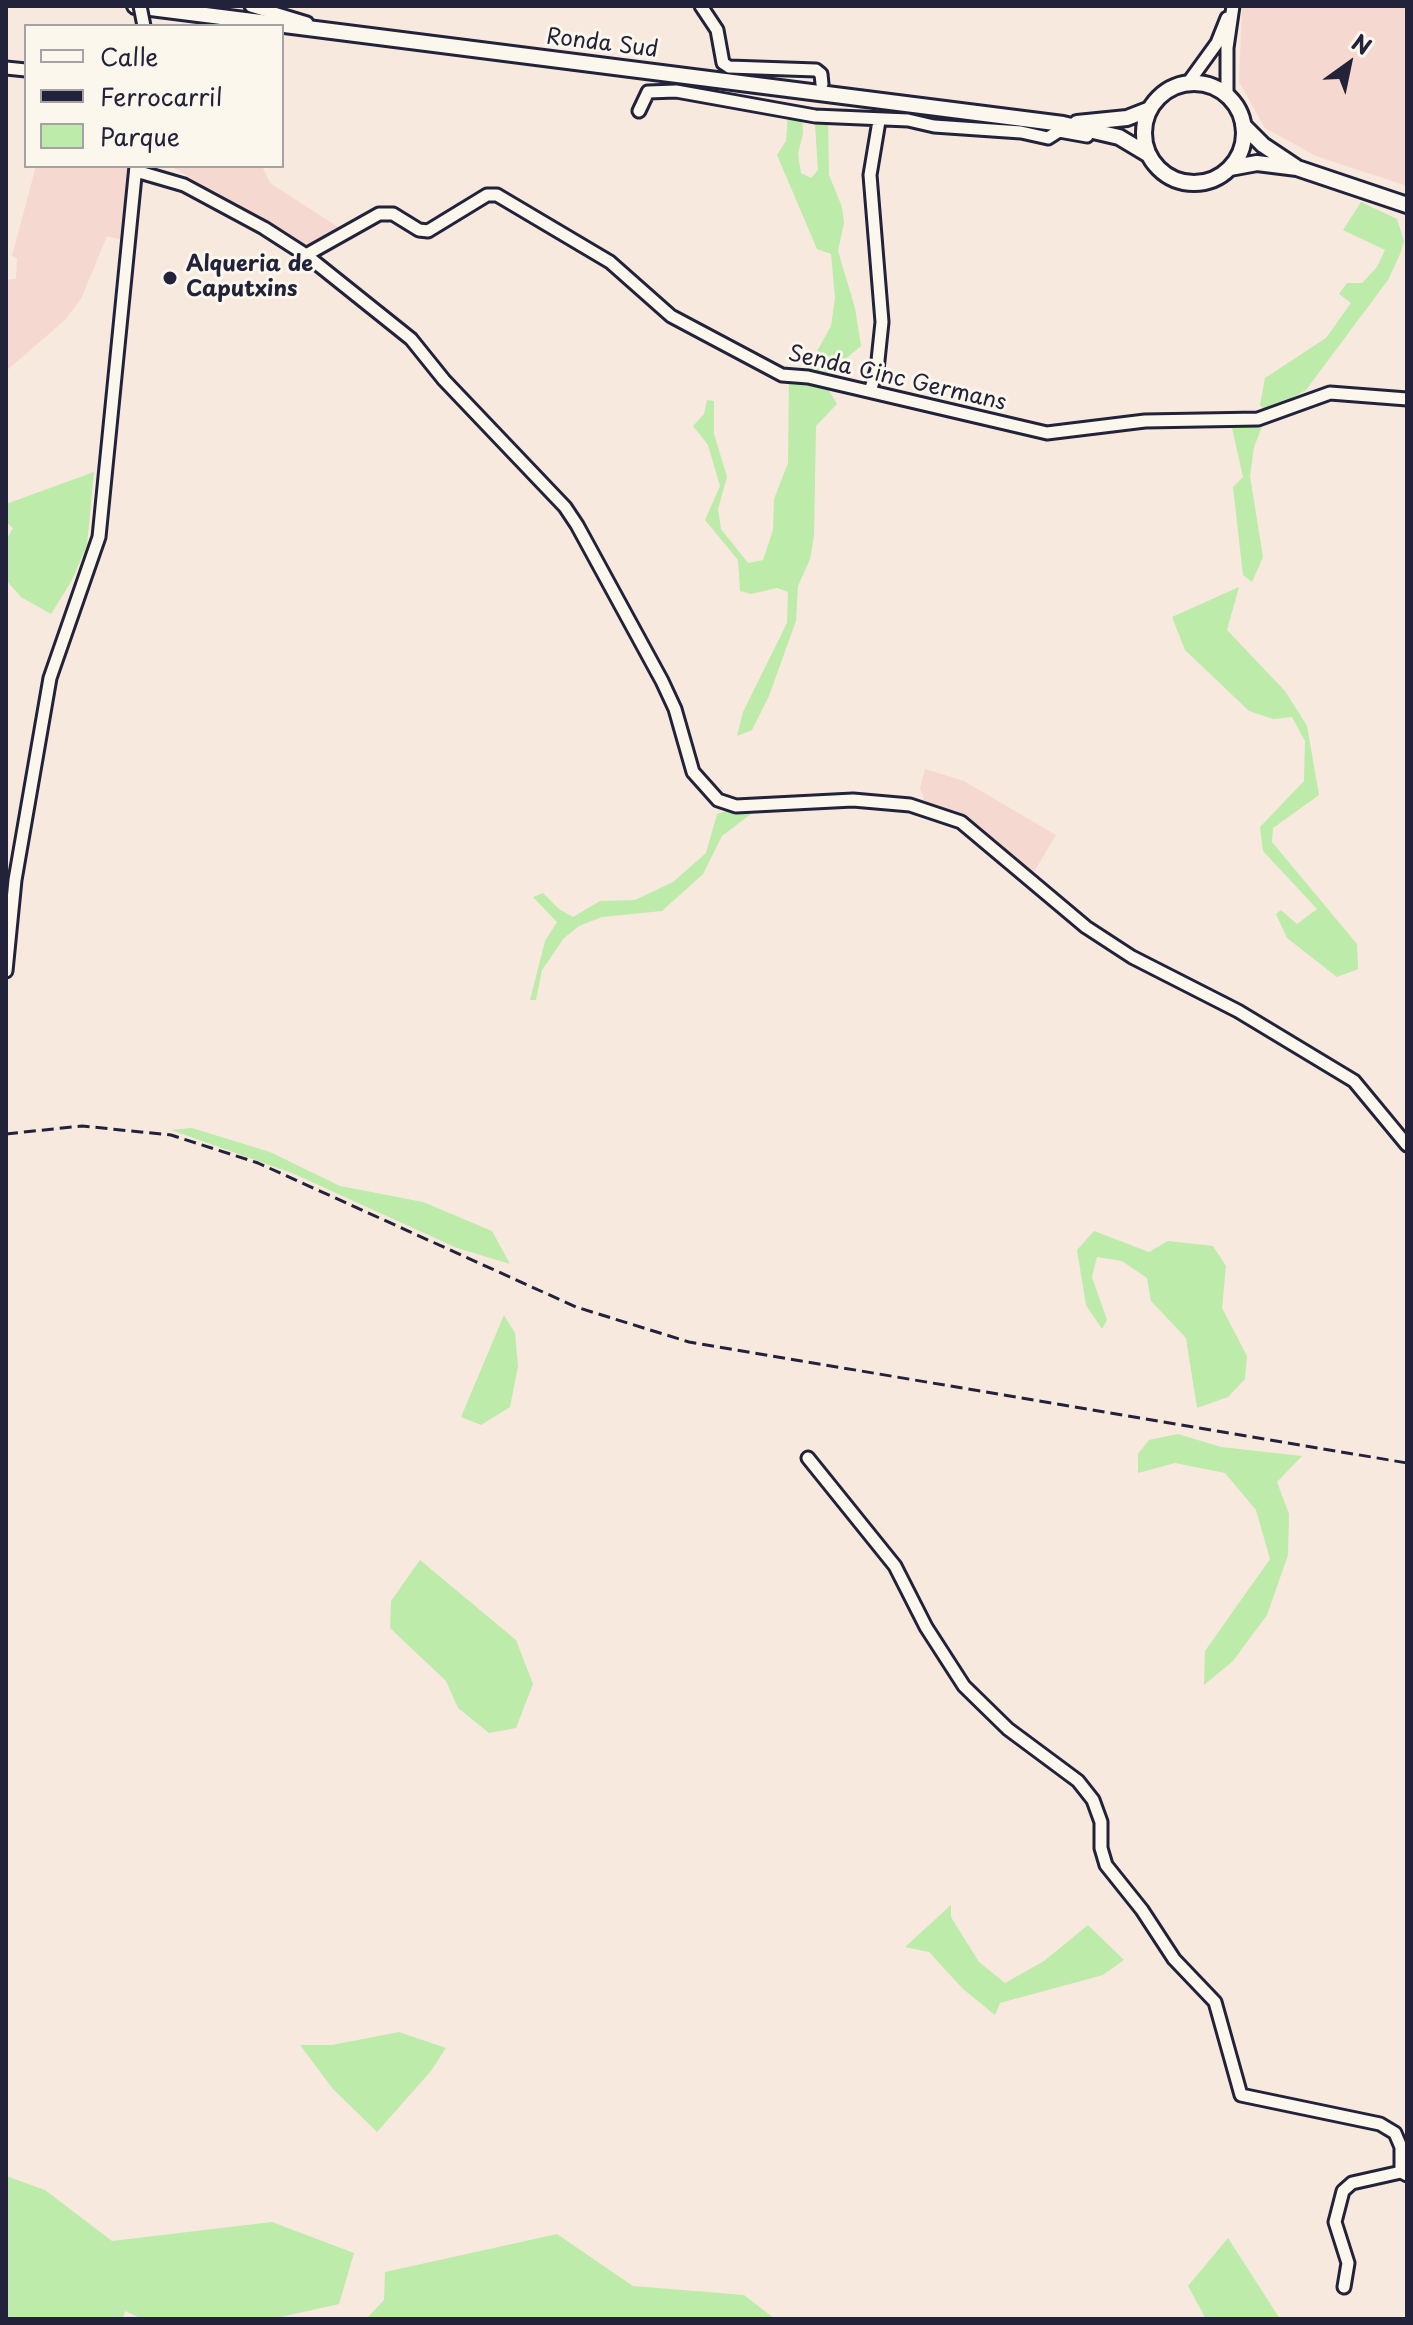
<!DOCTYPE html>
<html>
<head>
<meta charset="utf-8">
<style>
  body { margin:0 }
  #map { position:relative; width:1413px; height:2325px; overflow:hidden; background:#f8e9df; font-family:"Playpen Sans",sans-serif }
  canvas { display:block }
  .frame { position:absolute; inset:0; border:8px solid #22223b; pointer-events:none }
  .legend { position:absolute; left:24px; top:24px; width:260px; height:144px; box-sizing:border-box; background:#fbf7ec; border:2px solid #a4a2a5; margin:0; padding:10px 14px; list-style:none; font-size:24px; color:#22223b }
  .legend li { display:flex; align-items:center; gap:16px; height:40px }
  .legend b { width:40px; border:2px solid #a4a2a5 }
  .north { position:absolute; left:1309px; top:24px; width:80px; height:80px; -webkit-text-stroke:6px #fbf7ec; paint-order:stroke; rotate:33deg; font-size:22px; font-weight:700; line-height:32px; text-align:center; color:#22223b }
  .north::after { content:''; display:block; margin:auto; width:28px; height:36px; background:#22223b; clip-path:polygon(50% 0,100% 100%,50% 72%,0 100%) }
</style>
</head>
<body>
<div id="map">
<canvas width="1413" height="2325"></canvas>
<div class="frame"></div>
<ul class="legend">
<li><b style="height:10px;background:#fbf7ec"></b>Calle</li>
<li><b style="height:10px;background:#22223b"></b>Ferrocarril</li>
<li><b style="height:22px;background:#bcebaa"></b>Parque</li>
</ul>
<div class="north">N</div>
</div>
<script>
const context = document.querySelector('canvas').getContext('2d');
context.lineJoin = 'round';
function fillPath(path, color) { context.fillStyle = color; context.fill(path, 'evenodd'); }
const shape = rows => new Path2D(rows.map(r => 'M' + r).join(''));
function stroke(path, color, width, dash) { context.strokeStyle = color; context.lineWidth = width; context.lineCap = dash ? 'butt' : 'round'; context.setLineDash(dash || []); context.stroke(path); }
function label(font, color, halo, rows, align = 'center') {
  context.font = font + ' "Playpen Sans",sans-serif'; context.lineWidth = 6; context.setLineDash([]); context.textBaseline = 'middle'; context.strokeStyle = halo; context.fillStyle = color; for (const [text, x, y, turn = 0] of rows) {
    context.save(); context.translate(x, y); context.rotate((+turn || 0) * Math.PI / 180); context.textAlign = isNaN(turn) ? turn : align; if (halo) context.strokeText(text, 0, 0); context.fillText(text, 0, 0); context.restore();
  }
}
fillPath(shape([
  [1242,6,1407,6,1407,186,1316,156,1265,128,1239,82],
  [36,166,129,166,122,240,107,236,81,299,65,320,6,371,6,280,16,279,17,258,12,256],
  [171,166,262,166,270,183,338,227,305,248],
  [925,769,964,781,1056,835,1032,875,977,826,951,812,922,803,924,798,920,789]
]), '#f5d8cf');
fillPath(shape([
  [788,114,802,117,803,133,798,154,801,173,811,178,818,170,815,125,828,119,829,175,842,207,844,223,838,251,855,308,861,346,825,376,807,369,831,326,835,298,831,254,817,249,777,155,786,141],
  [1361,202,1397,219,1404,241,1401,252,1388,280,1306,390,1267,412,1260,405,1265,378,1326,338,1351,303,1339,294,1347,283,1362,283,1377,267,1385,250,1343,230],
  [789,379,825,384,837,404,816,426,814,536,810,559,798,586,796,621,769,696,752,730,737,736,743,712,787,623,788,592,777,588,751,594,740,591,738,560,705,520,720,486,708,445,693,426,704,414,707,400,714,401,714,434,727,477,718,509,721,529,748,563,763,560,773,530,774,499,788,463],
  [1263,424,1254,447,1250,476,1263,557,1252,582,1243,575,1233,487,1243,477,1232,428],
  [94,472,87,545,71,582,51,614,21,597,6,580,6,540,13,528,6,522,6,504],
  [1239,587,1227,630,1285,691,1307,726,1319,795,1273,828,1272,842,1357,944,1358,969,1337,977,1287,938,1276,914,1281,910,1297,924,1317,909,1263,851,1260,827,1304,781,1305,741,1292,717,1273,719,1249,711,1185,650,1172,617],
  [730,810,751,814,722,836,703,874,662,911,602,917,579,926,564,938,542,970,536,1000,530,1000,545,941,557,922,533,897,543,893,559,909,573,917,600,901,635,900,673,882,706,853,717,814],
  [192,1128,270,1152,340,1186,423,1202,492,1231,510,1264,457,1248,292,1173,171,1130],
  [1094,1231,1149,1252,1168,1241,1213,1246,1226,1266,1222,1308,1247,1356,1245,1379,1228,1397,1197,1408,1186,1338,1151,1301,1147,1278,1122,1261,1097,1257,1092,1277,1107,1320,1102,1329,1086,1305,1077,1250],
  [504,1315,515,1333,518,1366,510,1407,481,1425,461,1417],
  [1178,1434,1221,1447,1302,1456,1277,1482,1289,1514,1288,1555,1267,1615,1233,1661,1204,1685,1205,1651,1270,1559,1256,1510,1225,1473,1175,1463,1138,1473,1138,1454,1149,1440],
  [420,1560,516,1640,533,1684,516,1728,489,1733,458,1708,446,1681,390,1628,391,1601],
  [951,1905,951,1917,979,1962,1005,1983,1044,1961,1088,1925,1124,1960,1103,1975,1000,2003,995,2015,963,1989,929,1952,905,1947],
  [399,2032,446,2048,431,2071,377,2132,333,2089,300,2045,332,2045],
  [6,2176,45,2190,112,2241,272,2222,354,2253,339,2304,272,2319,142,2319,125,2311,123,2319,6,2319],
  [557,2234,633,2286,744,2295,775,2319,366,2319,384,2300,385,2272],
  [1228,2238,1280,2319,1206,2319,1188,2286]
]), '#bcebaa');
const minor = shape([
  [251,6,307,23],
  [701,6,717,30,723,63,729,67,816,70,821,74,822,84],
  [6,68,26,70],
  [1188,83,1217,43,1227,18],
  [1227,95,1227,48,1233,6],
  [639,111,648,92,676,91,815,116,908,120,934,126,1021,132,1048,138,1059,131,1087,136],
  [136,171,184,185,264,228,306,255,411,339,444,380,565,507,577,525,662,681,675,709,693,772,718,800,736,806,853,800,910,805,961,822,1086,927,1132,957,1238,1011,1354,1081,1407,1145],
  [306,255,379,214,393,214,419,230,428,231,487,195,497,195,610,262,671,316,782,375,808,377,1047,433,1145,421,1258,419,1330,393,1407,399],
  [870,391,877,370,882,322,870,175,879,121],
  [6,971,15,880,50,678,99,537,136,166],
  [808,1458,895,1566,926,1627,964,1686,1008,1729,1078,1781,1093,1800,1101,1822,1101,1848,1106,1865,1142,1910,1174,1959,1215,2002,1241,2095,1380,2124,1395,2133,1401,2147,1401,2172,1407,2175],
  [1344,2287,1348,2263,1335,2222,1343,2191,1352,2183,1401,2172]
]);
const major = shape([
  [135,6,1063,124,1119,137,1149,155],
  '1144 133a50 50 0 1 1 100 0a50 50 0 1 1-100 0Z',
  [1077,123,1127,118,1150,109],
  [1243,125,1263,145,1296,167],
  [1230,168,1257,163,1297,168,1407,205]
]);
stroke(minor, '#22223b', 17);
stroke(major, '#22223b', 20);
stroke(minor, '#fbf7ec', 11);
stroke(major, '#fbf7ec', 14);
stroke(shape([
  [6,1134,82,1126,171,1135,258,1163,576,1307,689,1342,1407,1463]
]), '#22223b', 3, [12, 6]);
const minorBridge = shape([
  [140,6,144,26]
]);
stroke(minorBridge, '#22223b', 17, []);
stroke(minorBridge, '#fbf7ec', 11);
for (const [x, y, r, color] of [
  [170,278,8,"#22223b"]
]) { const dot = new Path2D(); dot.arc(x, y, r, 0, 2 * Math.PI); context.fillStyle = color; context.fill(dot); stroke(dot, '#fbf7ec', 3); }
label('22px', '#22223b', '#fbf7ec', [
  ["Ronda Sud",602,44,7],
  ["Senda Cinc Germans",897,379,13]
]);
label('bold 22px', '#22223b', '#fbf7ec', [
  ["Alqueria de",186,265],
  ["Caputxins",186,290]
], 'left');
</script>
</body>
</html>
